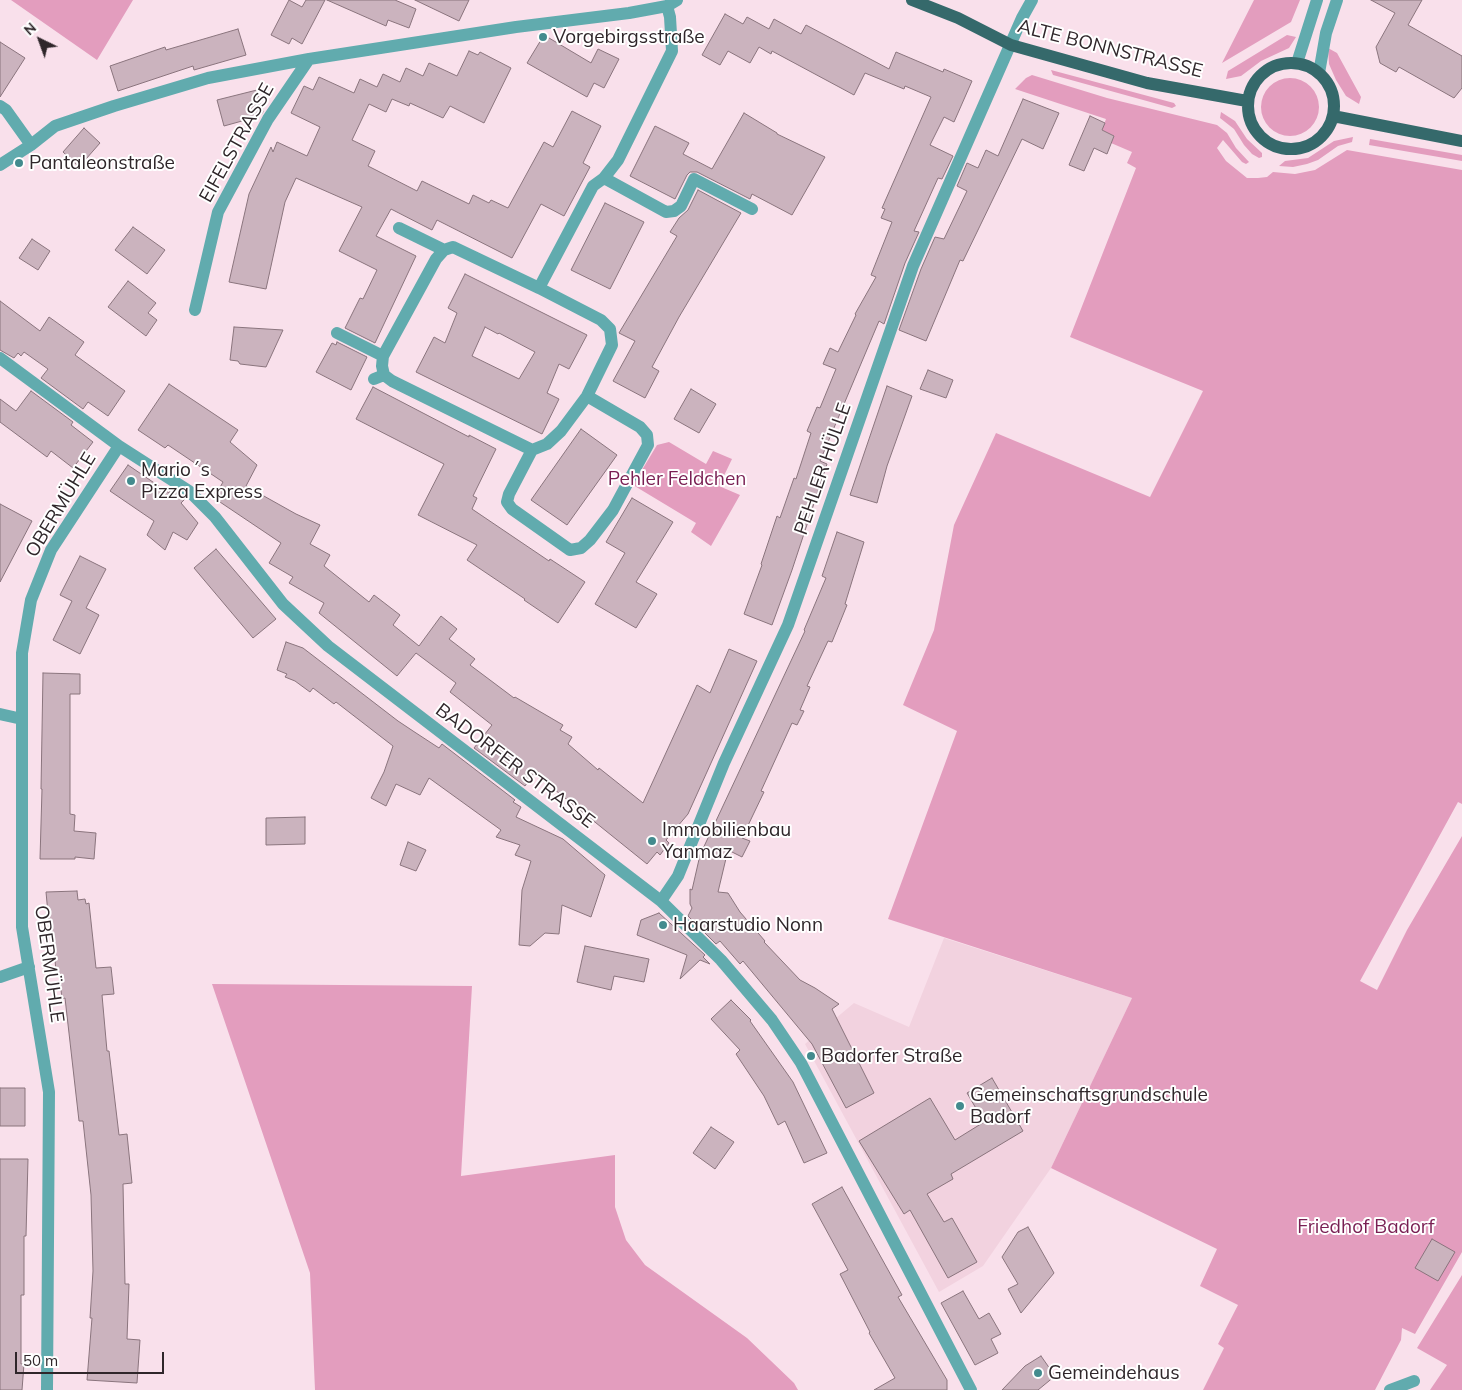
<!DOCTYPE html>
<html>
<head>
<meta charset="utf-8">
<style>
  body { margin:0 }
  #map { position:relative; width:1462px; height:1390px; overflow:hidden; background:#f9e0eb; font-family:Mulish,sans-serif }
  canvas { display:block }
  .north { position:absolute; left:15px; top:15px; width:50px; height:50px; -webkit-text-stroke:4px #fff; paint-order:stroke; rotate:318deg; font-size:14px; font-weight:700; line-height:20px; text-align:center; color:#2f262a }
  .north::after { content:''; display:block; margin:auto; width:18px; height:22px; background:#2f262a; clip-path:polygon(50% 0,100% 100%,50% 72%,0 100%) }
  .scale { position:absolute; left:15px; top:1352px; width:149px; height:22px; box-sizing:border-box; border:2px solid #2f262a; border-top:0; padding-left:6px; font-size:15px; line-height:18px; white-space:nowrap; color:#2f262a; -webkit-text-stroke:4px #fff; paint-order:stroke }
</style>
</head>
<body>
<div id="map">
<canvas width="1462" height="1390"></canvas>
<div class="north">N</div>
<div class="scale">50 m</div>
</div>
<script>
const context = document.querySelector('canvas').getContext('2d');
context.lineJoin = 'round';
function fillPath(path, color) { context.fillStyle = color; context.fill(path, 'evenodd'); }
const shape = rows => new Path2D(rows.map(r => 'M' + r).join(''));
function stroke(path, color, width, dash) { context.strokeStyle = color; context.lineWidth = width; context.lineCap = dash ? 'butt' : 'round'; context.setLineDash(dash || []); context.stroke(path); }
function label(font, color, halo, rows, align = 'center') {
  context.font = font + ' Mulish,sans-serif'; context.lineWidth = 4; context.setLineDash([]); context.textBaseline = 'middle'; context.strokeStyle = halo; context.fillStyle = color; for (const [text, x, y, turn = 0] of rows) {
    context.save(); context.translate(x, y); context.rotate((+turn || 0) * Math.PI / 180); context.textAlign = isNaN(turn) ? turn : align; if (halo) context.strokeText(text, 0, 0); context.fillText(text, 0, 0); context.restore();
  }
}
fillPath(shape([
  [944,938,1132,998,1051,1168,983,1266,939,1292,805,1044,854,1003,909,1027]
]), '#f2d2df');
fillPath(shape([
  [11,0,133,0,97,60],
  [1254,0,1300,0,1291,22,1222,63],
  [1287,35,1296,37,1289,48,1261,61,1241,76,1226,79,1228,71],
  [1328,48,1337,53,1361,97,1359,104,1346,96,1336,80,1329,64],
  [1051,70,1174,103,1176,106,1172,108,1053,75],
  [1032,75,1107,98,1217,125,1227,133,1236,148,1249,162,1246,164,1242,162,1223,140,1217,148,1226,161,1247,178,1258,178,1267,177,1273,172,1295,174,1315,170,1347,150,1462,170,1462,804,1458,802,1360,981,1377,990,1407,930,1462,836,1462,1252,1415,1334,1402,1328,1401,1340,1375,1390,1203,1390,1224,1348,1218,1344,1238,1305,1200,1286,1217,1249,1051,1168,1132,998,888,919,957,731,903,705,934,630,954,525,996,433,1150,497,1203,391,1070,337,1136,168,1127,163,1132,152,1111,143,1114,136,1102,130,1106,119,1015,89,1026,78],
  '1261 107a29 29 0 1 1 58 0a29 29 0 1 1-58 0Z',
  [1221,112,1235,121,1247,139,1262,153,1262,157,1259,158,1252,154,1244,145,1234,129,1220,118],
  [1353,137,1352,142,1338,146,1318,160,1307,164,1293,167,1279,166,1285,161,1308,158,1334,141],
  [1370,139,1462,155,1462,161,1369,145],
  [669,442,706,464,713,451,732,459,719,486,740,495,711,546,691,532,696,523,633,485,657,445],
  [212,984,472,986,461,1176,615,1155,615,1207,626,1240,645,1265,747,1338,794,1383,798,1390,315,1390,310,1273],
  [1462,1275,1462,1390,1430,1390,1447,1365,1417,1348]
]), '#e39dbe');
const building = shape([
  [289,0,302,7,306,0,325,0,302,44,292,38,289,44,271,35,289,0],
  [327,0,395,0,416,9,409,28,388,20,386,26,327,0],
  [415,0,469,0,459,21,415,0],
  [1371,0,1422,0,1408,25,1462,56,1462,88,1454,98,1399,67,1396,72,1380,63,1376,47,1395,13,1371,0],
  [725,14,743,24,747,17,769,29,774,19,801,34,806,25,889,69,896,52,943,72,944,69,972,81,954,122,944,117,930,145,953,156,942,179,938,178,914,231,919,232,905,263,884,324,879,321,820,461,827,464,792,570,772,625,744,614,762,565,761,564,777,516,780,518,794,478,796,479,811,433,807,431,817,407,820,408,836,369,823,364,830,348,838,352,856,315,855,314,876,277,871,275,892,222,881,218,885,209,882,208,931,97,905,86,904,89,865,73,854,95,772,51,771,54,759,47,750,63,728,51,720,65,702,55,725,14],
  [238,29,246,55,194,70,193,66,118,91,110,66,165,47,166,50,238,29],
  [544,35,591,63,598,49,619,59,604,88,594,83,587,97,527,63,544,35],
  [0,42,25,58,0,97,0,42],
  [469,51,478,55,480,52,511,68,484,123,450,106,443,118,410,103,409,106,392,99,386,112,369,104,352,140,375,151,368,166,417,191,422,181,469,204,473,195,489,203,491,200,508,208,544,142,553,147,572,111,601,126,583,163,590,167,564,216,541,204,512,258,437,220,432,230,391,209,376,236,416,256,375,343,345,328,360,298,363,299,377,270,339,251,362,207,296,178,285,202,266,289,229,282,249,194,271,147,273,152,277,142,307,156,320,127,291,113,304,86,313,90,319,77,354,93,360,79,377,87,383,74,400,82,406,68,423,76,429,63,457,76,469,51],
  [257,90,263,112,260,116,224,126,217,100,257,90],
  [1023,99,1059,113,1043,149,1022,139,963,261,960,260,926,341,899,330,921,269,935,237,944,239,967,191,957,186,967,163,978,168,986,150,998,156,1023,99],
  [744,113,777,133,777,134,825,157,792,215,752,194,750,199,697,172,690,172,687,175,675,199,630,176,655,126,689,143,683,154,712,169,744,113],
  [1090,116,1105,123,1102,130,1114,136,1107,154,1094,148,1084,171,1069,165,1090,116],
  [84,128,100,143,79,167,63,152,84,128],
  [698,190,741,213,679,317,652,367,659,371,645,398,613,381,635,341,619,333,677,236,670,232,679,218,688,210,698,190],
  [605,203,644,222,610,289,571,270,605,203],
  [133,227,165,250,147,274,115,250,133,227],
  [32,239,50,251,38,270,19,258,32,239],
  [465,274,587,335,569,369,559,364,547,393,559,399,542,434,416,372,434,337,445,343,457,313,448,308,465,274],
  [485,327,498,334,499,333,535,352,519,379,472,356,485,327],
  [128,281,156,303,148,313,157,320,146,336,108,307,128,281],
  [0,301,40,331,49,317,84,342,75,355,125,391,108,416,88,402,83,409,41,378,48,369,24,352,21,356,18,353,14,358,0,350,0,301],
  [234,327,283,330,266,367,240,364,238,361,230,360,234,327],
  [337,342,367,357,351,390,316,372,332,343,336,345,337,342],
  [928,370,953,380,946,398,920,389,928,370],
  [169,384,238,430,230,442,257,465,246,486,296,514,320,525,310,544,330,555,324,566,369,602,374,595,400,615,393,625,419,646,441,616,457,629,449,639,475,659,470,665,514,698,515,697,563,725,560,730,572,737,568,744,598,770,599,768,643,803,697,685,710,693,729,649,757,661,688,814,666,840,669,843,660,855,657,852,647,864,534,773,525,786,474,748,492,725,450,692,456,683,416,653,397,676,319,613,324,603,289,583,293,577,269,563,281,543,214,498,223,482,168,445,165,448,138,430,169,384],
  [887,386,912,396,887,466,877,503,850,495,887,386],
  [373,387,469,437,469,435,496,449,473,496,477,498,472,509,549,561,550,559,585,582,558,623,524,600,525,599,467,560,477,545,418,515,444,464,356,419,373,387],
  [691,389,716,404,699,433,674,419,691,389],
  [31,391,73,422,71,425,93,442,73,468,51,451,47,457,0,422,0,399,16,411,31,391],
  [581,429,617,455,567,525,531,500,581,429],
  [128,465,169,493,171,489,185,499,181,503,198,523,187,540,173,532,165,550,147,535,154,521,110,491,128,465],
  [632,498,673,522,636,582,657,594,636,628,595,604,625,553,606,542,632,498],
  [0,504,32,521,0,582,0,504],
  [837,532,864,542,845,604,847,605,832,642,828,641,807,686,810,687,800,710,804,711,797,725,792,723,761,791,764,792,742,838,750,841,742,857,728,850,718,892,728,893,740,912,765,941,764,942,800,980,815,988,839,1004,832,1009,874,1093,846,1108,812,1044,743,961,740,964,720,941,716,944,688,916,692,908,690,904,690,889,692,890,700,855,805,631,804,630,826,578,822,576,837,532],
  [216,549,276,619,253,638,194,568,216,549],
  [80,556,106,569,86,608,99,615,80,654,53,640,72,601,60,595,80,556],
  [286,642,303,648,398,721,413,731,439,748,442,744,515,800,513,802,521,807,516,817,563,839,605,875,591,917,562,905,559,934,545,933,530,946,519,945,522,890,531,861,515,855,520,845,496,837,501,830,429,778,420,795,396,784,386,806,371,798,384,772,393,746,336,702,334,704,313,688,310,692,295,681,285,677,287,674,277,670,286,642],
  [43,673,80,674,80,694,70,694,70,814,75,815,74,831,96,833,94,859,75,857,75,859,40,859,42,789,41,789,43,673],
  [305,817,305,844,266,845,266,818,305,817],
  [408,842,426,850,416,871,400,865,408,842],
  [77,891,78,900,85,899,86,904,89,903,96,968,111,967,114,994,102,995,107,1051,109,1051,119,1135,127,1134,132,1183,123,1184,125,1284,129,1284,127,1339,140,1340,137,1383,87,1380,92,1318,90,1318,93,1271,91,1195,83,1121,79,1121,65,998,62,999,59,972,56,972,53,935,50,935,46,892,77,891],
  [659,913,705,955,703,957,710,964,700,960,680,979,687,955,637,935,641,920,659,913],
  [585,946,649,959,644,982,614,976,611,990,577,982,585,946],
  [731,1000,751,1020,750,1021,793,1082,827,1153,804,1163,785,1121,778,1125,764,1096,736,1054,740,1050,711,1019,731,1000],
  [992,1078,1023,1131,951,1174,953,1179,927,1194,944,1222,952,1218,977,1262,948,1278,910,1210,904,1214,859,1141,930,1098,955,1140,984,1122,967,1093,992,1078],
  [0,1088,25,1088,25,1126,0,1126,0,1088],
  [711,1127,734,1142,715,1169,693,1153,711,1127],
  [0,1159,28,1159,26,1236,24,1236,24,1295,21,1295,21,1364,24,1364,22,1390,0,1390,0,1159],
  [842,1187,902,1295,898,1297,947,1380,947,1390,874,1390,895,1378,869,1333,870,1332,840,1274,848,1270,812,1204,842,1187],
  [1028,1227,1054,1273,1021,1313,1008,1289,1018,1284,1002,1257,1018,1232,1028,1227],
  [1432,1239,1455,1252,1438,1281,1415,1268,1432,1239],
  [963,1291,979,1319,989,1313,1001,1334,991,1339,998,1353,975,1365,941,1303,963,1291],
  [1041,1356,1055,1376,1038,1390,1002,1390,1025,1366,1041,1356]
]);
fillPath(building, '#cbb3be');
stroke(building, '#8a747d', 1);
stroke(shape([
  [1297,63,1317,0],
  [1319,73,1326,33,1337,0],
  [0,106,6,110,31,145],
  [0,165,31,145,55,126,114,106,208,78,309,59,516,27,629,13,667,6,677,0],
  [604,178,666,212,674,211,681,206,694,179,752,209],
  [399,228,444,250],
  [195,310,218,212,268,119,309,59],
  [337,333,383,356],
  [0,358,119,446,189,491,215,517,283,604,328,646,661,901,721,960,772,1020,801,1063,971,1390],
  [384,375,392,381,532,450,547,444,561,431,587,396,612,345,610,329,601,320,539,288],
  [374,379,384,375,382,366,383,356,436,259,444,250,453,247,539,288,593,186,604,178,618,160,672,51,670,17,667,6],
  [532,450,509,494,507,502,512,509,570,550,581,548,590,540,613,510,648,445,647,435,640,427,587,396],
  [0,714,22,719],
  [661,901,678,876,724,763,788,625,913,266,1022,18,1032,0],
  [0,977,29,967],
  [47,1390,49,1092,22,927,22,653,31,600,51,550,119,446],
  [1390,1390,1414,1381]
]), '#61abae', 12);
stroke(shape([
  [912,0,958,18,1011,45,1147,83,1247,101],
  '1248 106a43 43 0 1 1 86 0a43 43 0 1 1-86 0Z',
  [1333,116,1462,141]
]), '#35696b', 12);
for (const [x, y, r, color] of [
  [543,37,5,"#438b8e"],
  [19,163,5,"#438b8e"],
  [131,481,5,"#438b8e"],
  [652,841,5,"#438b8e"],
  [663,925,5,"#438b8e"],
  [811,1056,5,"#438b8e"],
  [960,1106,5,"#438b8e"],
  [1038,1373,5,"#438b8e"]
]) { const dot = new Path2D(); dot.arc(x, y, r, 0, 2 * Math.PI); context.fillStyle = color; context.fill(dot); stroke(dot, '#fff', 2); }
label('19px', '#2f262a', '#fff', [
  ["Vorgebirgsstraße",553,37],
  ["Pantaleonstraße",29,163],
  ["Mario´s",141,470],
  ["Pizza Express",141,492],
  ["Immobilienbau",662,830],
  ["Yanmaz",662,852],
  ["Haarstudio Nonn",673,925],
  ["Badorfer Straße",821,1056],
  ["Gemeinschaftsgrundschule",970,1095],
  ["Badorf",970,1117],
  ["Gemeindehaus",1048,1373]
], 'left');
label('19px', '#2f262a', '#fff', [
  ["ALTE BONNSTRASSE",1110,49,14],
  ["EIFELSTRASSE",237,143,-61],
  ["PEHLER HÜLLE",823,469,-71],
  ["OBERMÜHLE",61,505,-59],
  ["BADORFER STRASSE",515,766,37],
  ["OBERMÜHLE",49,964,82]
]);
label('19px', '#791f53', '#fff', [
  ["Pehler Feldchen",677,479],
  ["Friedhof Badorf",1366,1227]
]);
</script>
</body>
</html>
